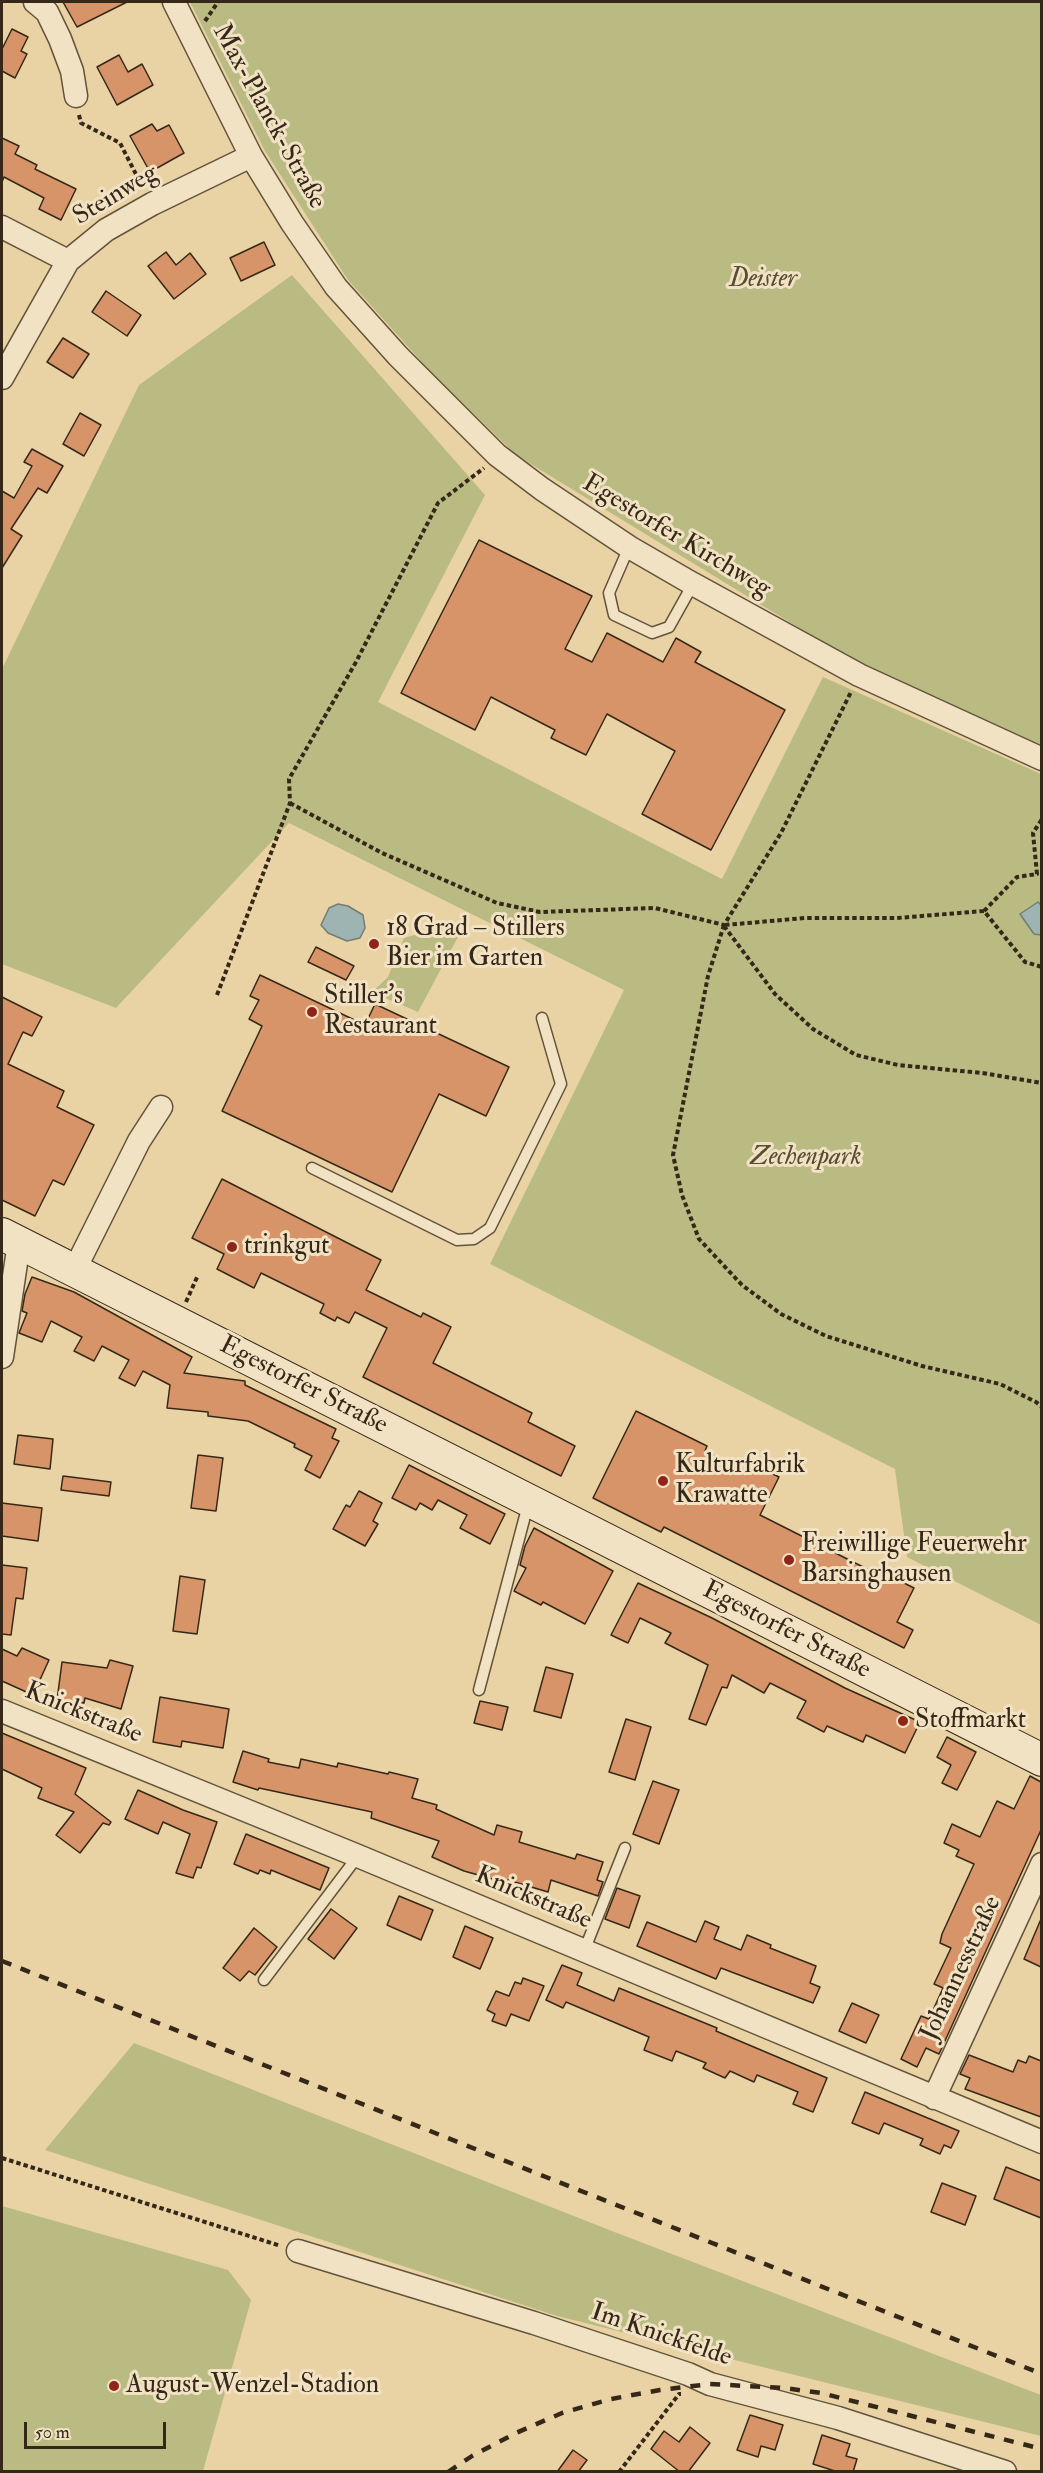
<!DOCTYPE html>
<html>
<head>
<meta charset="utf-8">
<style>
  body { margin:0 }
  #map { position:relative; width:1043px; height:2473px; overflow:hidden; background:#e9d3a4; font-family:"IM FELL Double Pica",serif }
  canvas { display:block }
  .frame { position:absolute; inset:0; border:3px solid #362818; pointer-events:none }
  .scale { position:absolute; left:24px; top:2422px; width:142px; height:27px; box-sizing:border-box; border:3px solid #362818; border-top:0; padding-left:8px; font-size:18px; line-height:21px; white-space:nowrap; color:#362818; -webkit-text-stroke:4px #f1e2c4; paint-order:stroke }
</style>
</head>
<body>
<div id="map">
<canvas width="1043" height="2473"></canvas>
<div class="frame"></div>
<div class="scale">50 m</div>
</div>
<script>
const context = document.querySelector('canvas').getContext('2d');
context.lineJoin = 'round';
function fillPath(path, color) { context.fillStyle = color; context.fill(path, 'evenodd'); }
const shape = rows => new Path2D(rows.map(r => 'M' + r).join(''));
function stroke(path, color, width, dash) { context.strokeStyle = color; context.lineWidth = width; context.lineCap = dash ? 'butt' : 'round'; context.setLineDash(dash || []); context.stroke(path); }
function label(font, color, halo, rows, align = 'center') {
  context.font = font + ' "IM FELL Double Pica",serif'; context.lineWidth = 6; context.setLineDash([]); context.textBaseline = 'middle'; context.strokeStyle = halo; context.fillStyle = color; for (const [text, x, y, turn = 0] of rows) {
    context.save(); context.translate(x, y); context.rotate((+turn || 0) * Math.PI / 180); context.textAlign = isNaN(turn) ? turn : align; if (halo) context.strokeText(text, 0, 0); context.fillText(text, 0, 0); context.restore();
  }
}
fillPath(shape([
  [190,2,1041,2,1041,749,863,667,516,455,429,370,348,280,265,151],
  [292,275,485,495,378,702,722,879,823,677,1041,774,1041,905,1038,902,1034,934,1042,935,1041,1625,907,1557,895,1469,490,1264,624,990,289,823,116,1008,2,964,2,669,139,385],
  [440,928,458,937,418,1012,372,992,388,977,404,938],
  [134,2043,617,2233,1041,2395,1041,2436,557,2316,45,2150],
  [2,2206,228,2270,251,2300,203,2471,2,2471]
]), '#babb83');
const water = shape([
  [1038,902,1041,905,1041,935,1034,934,1020,914,1038,902],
  [338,904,348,906,363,915,365,928,360,938,347,941,328,933,321,925,329,908,338,904]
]);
fillPath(water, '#9eb4b3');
stroke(water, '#747c75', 1.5);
const building = shape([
  [63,2,127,2,77,27,63,2],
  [12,29,28,37,21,51,27,54,15,78,2,71,2,49,12,29],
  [119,55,128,72,142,64,153,85,117,105,97,67,119,55],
  [152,124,157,131,169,125,184,153,150,172,130,136,152,124],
  [2,138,19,146,15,154,37,165,35,169,76,189,61,220,39,209,44,198,4,177,2,182,2,138],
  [264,242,275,265,241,281,230,258,264,242],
  [166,252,176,265,190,253,206,274,174,299,148,266,166,252],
  [106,291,141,315,127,336,92,312,106,291],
  [63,338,89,354,73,378,47,362,63,338],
  [80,413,101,425,84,456,63,444,80,413],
  [32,449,63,466,47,493,38,488,11,529,22,536,2,568,2,491,14,498,32,466,24,462,32,449],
  [479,540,592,596,565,649,592,662,607,633,663,662,676,638,701,652,695,662,785,710,711,850,642,814,675,751,607,714,586,755,551,738,555,730,491,697,475,730,401,693,479,540],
  [316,947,354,966,346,980,308,962,316,947],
  [260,975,365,1025,375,1004,509,1067,486,1116,439,1094,392,1192,222,1111,262,1026,249,1019,259,1000,250,996,260,975],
  [2,997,42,1017,32,1036,23,1032,8,1064,64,1091,57,1107,94,1125,64,1185,53,1180,35,1216,2,1200,2,997],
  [222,1179,381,1260,366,1290,421,1317,423,1313,451,1327,433,1363,532,1413,528,1422,575,1446,561,1476,363,1377,387,1328,355,1312,349,1323,337,1317,335,1321,320,1313,324,1304,261,1273,254,1288,217,1269,224,1254,192,1238,222,1179],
  [32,1277,74,1292,192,1357,184,1373,245,1381,245,1385,336,1429,332,1438,339,1441,320,1478,305,1470,312,1456,294,1447,295,1444,248,1421,208,1416,208,1412,167,1408,170,1385,143,1371,135,1386,119,1378,129,1360,102,1346,94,1361,74,1351,82,1337,51,1321,42,1342,19,1333,27,1313,22,1311,25,1294,32,1277],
  [636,1411,707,1446,705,1451,749,1473,754,1465,779,1477,760,1515,879,1575,880,1571,914,1588,897,1622,913,1630,904,1648,664,1527,661,1532,593,1498,636,1411],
  [18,1435,53,1439,50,1469,14,1464,18,1435],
  [198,1455,223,1458,216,1511,191,1508,198,1455],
  [409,1465,505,1514,490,1544,460,1528,467,1515,438,1500,432,1510,420,1503,416,1510,392,1498,409,1465],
  [63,1476,111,1482,109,1496,61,1490,63,1476],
  [359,1491,382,1503,373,1521,378,1524,365,1546,333,1529,346,1505,350,1507,359,1491],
  [2,1503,42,1508,38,1541,2,1536,2,1503],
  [534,1528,613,1571,585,1624,543,1602,541,1605,514,1591,526,1568,520,1565,525,1546,534,1528],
  [2,1565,27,1568,23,1599,16,1598,11,1635,2,1634,2,1565],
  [180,1576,205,1580,197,1634,173,1631,180,1576],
  [638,1583,712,1618,845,1688,920,1722,905,1753,866,1735,863,1742,827,1726,824,1732,797,1718,806,1701,770,1683,764,1693,732,1675,727,1688,722,1687,706,1725,689,1719,708,1665,665,1643,671,1633,640,1618,628,1643,611,1635,638,1583],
  [22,1648,49,1660,33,1695,2,1681,2,1649,17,1656,22,1648],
  [110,1660,133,1666,121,1709,85,1698,84,1703,57,1700,62,1662,107,1668,110,1660],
  [546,1667,573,1674,561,1718,534,1711,546,1667],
  [160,1697,229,1709,223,1748,182,1741,181,1747,153,1742,160,1697],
  [480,1701,508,1707,502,1730,474,1723,480,1701],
  [626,1719,651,1727,635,1780,609,1772,626,1719],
  [2,1733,86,1768,75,1794,111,1822,109,1825,103,1823,80,1853,56,1835,74,1812,38,1798,42,1788,2,1769,2,1733],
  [947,1737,976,1752,957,1790,942,1783,951,1765,937,1757,947,1737],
  [243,1751,269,1759,268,1762,299,1768,301,1759,337,1767,338,1763,388,1774,389,1772,418,1779,412,1798,437,1805,436,1809,494,1835,497,1825,522,1832,519,1842,575,1859,577,1854,603,1862,597,1880,603,1882,598,1896,551,1880,548,1892,508,1880,507,1883,464,1871,432,1857,439,1841,371,1818,372,1812,259,1788,258,1790,233,1782,243,1751],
  [1030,1776,1041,1782,1041,1830,939,2054,926,2048,917,2067,901,2059,921,2016,929,2019,943,1988,934,1984,951,1948,940,1943,942,1934,974,1864,956,1856,959,1850,944,1843,952,1824,980,1837,997,1801,1014,1809,1030,1776],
  [653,1781,679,1790,659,1844,633,1834,653,1781],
  [138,1790,183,1810,217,1822,201,1868,197,1867,193,1878,176,1873,190,1834,163,1822,158,1834,125,1819,138,1790],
  [246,1834,329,1868,320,1890,271,1870,270,1874,260,1870,258,1874,234,1864,246,1834],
  [617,1888,640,1896,629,1928,605,1919,617,1888],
  [399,1896,433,1910,421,1940,387,1925,399,1896],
  [331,1909,357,1928,334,1959,308,1939,331,1909],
  [1041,1919,1041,1967,1024,1959,1041,1919],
  [705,1921,719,1927,714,1939,741,1950,747,1935,771,1945,770,1948,816,1966,810,1983,820,1987,813,2003,721,1968,716,1979,637,1946,647,1922,696,1942,705,1921],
  [465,1926,493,1938,480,1969,453,1957,465,1926],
  [254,1928,277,1947,255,1975,249,1971,240,1981,223,1968,254,1928],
  [562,1965,582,1973,577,1985,614,2001,619,1988,717,2028,716,2031,827,2078,813,2112,793,2104,798,2092,757,2075,754,2082,730,2071,725,2078,703,2068,706,2063,676,2051,672,2061,644,2050,649,2037,566,2002,563,2008,546,2000,562,1965],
  [523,1978,544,1986,529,2021,511,2014,506,2026,492,2021,495,2014,487,2010,496,1991,509,1996,515,1982,521,1984,523,1978],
  [852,2003,879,2015,866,2043,839,2031,852,2003],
  [969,2055,1013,2072,1018,2060,1026,2063,1029,2056,1041,2061,1041,2117,965,2089,970,2078,960,2074,969,2055],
  [865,2092,959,2131,951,2148,944,2145,940,2154,920,2145,923,2139,884,2123,879,2134,852,2123,865,2092],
  [1006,2167,1041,2181,1041,2218,994,2199,1006,2167],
  [942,2183,976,2196,965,2225,931,2212,942,2183],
  [750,2415,783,2425,775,2450,761,2446,758,2457,737,2450,750,2415],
  [690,2427,710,2443,688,2472,680,2472,651,2449,664,2431,679,2442,690,2427],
  [822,2435,850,2444,846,2456,857,2459,853,2472,838,2472,813,2464,822,2435],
  [573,2450,587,2460,578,2472,557,2472,573,2450]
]);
fillPath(building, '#d89469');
stroke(building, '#362818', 1.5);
const service = shape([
  [629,547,609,593,614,615,652,633,669,627,693,584],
  [312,1168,457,1240,474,1239,490,1228,561,1084,542,1018],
  [479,1690,525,1516,530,1505],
  [584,1951,625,1848],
  [264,1980,358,1856]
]);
const minor = shape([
  [35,2,47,12,60,39,72,71,76,96],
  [174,2,251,156,292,223,336,287,398,356,497,455,542,489,629,547,693,584,859,675,1042,759],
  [2,227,68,261],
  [2,378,68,261,106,230,152,204,251,156],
  [74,1271,139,1141,161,1107],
  [2,1357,19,1243],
  [2,1711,358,1856,1042,2142],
  [934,2098,1042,1864],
  [298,2251,534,2323,688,2374,710,2384,838,2418,1005,2472]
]);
const secondary = shape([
  [2,1234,1042,1760]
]);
stroke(service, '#63533b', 13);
stroke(minor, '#63533b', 25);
stroke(secondary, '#362818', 34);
stroke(shape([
  [205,21,218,2],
  [79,115,81,123,120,143,143,188],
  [290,803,382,853,497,903,540,912,655,908,724,925,781,833,851,692],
  [984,911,1017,877,1037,874,1033,833,1042,819],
  [724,925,708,976,673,1155,682,1195,699,1239,742,1285,781,1314,826,1336,922,1366,1000,1384,1036,1402,1042,1407],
  [725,925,805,918,897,918,984,911,1025,962,1042,967],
  [724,926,775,994,813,1029,856,1055,898,1065,982,1073,1042,1083],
  [217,995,290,803,289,779,356,662,438,503,484,468],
  [186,1302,198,1275],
  [2,2158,281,2246],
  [619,2472,679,2394,681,2394]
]), '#362818', 4, [4.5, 3]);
stroke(service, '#f1e2c4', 10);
stroke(minor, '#f1e2c4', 22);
stroke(secondary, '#f1e2c4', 32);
stroke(shape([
  [2,1961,1042,2374],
  [448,2472,472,2456,516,2433,562,2413,611,2399,660,2390,710,2384,784,2388,821,2393,1042,2449]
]), '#362818', 4.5, [10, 10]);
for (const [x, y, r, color] of [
  [374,944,6,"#8f2418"],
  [312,1012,6,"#8f2418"],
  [232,1247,6,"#8f2418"],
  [663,1481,6,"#8f2418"],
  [789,1560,6,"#8f2418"],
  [903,1721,6,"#8f2418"],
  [114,2386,6,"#8f2418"]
]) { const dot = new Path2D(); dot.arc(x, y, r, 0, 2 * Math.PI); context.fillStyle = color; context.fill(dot); stroke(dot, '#f1e2c4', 2); }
label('26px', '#362818', '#f1e2c4', [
  ["Max-Planck-Straße",268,117,61],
  ["Steinweg",116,196,-31],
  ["Egestorfer Kirchweg",676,537,31],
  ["Egestorfer Straße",303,1386,27],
  ["Egestorfer Straße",786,1631,27],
  ["Knickstraße",83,1714,22],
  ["Knickstraße",533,1899,23],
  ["Johannesstraße",962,1969,-65],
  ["Im Knickfelde",661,2336,19]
]);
label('italic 26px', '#574d33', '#f1e2c4', [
  ["Deister",763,280],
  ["Zechenpark",806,1158]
]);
label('26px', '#362818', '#f1e2c4', [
  ["18 Grad – Stillers",386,929],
  ["Bier im Garten",386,959],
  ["Stiller's",324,997],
  ["Restaurant",324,1027],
  ["trinkgut",244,1247],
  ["Kulturfabrik",675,1466],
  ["Krawatte",675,1496],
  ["Freiwillige Feuerwehr",801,1545],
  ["Barsinghausen",801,1575],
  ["Stoffmarkt",915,1721],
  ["August-Wenzel-Stadion",126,2386]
], 'left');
</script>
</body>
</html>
